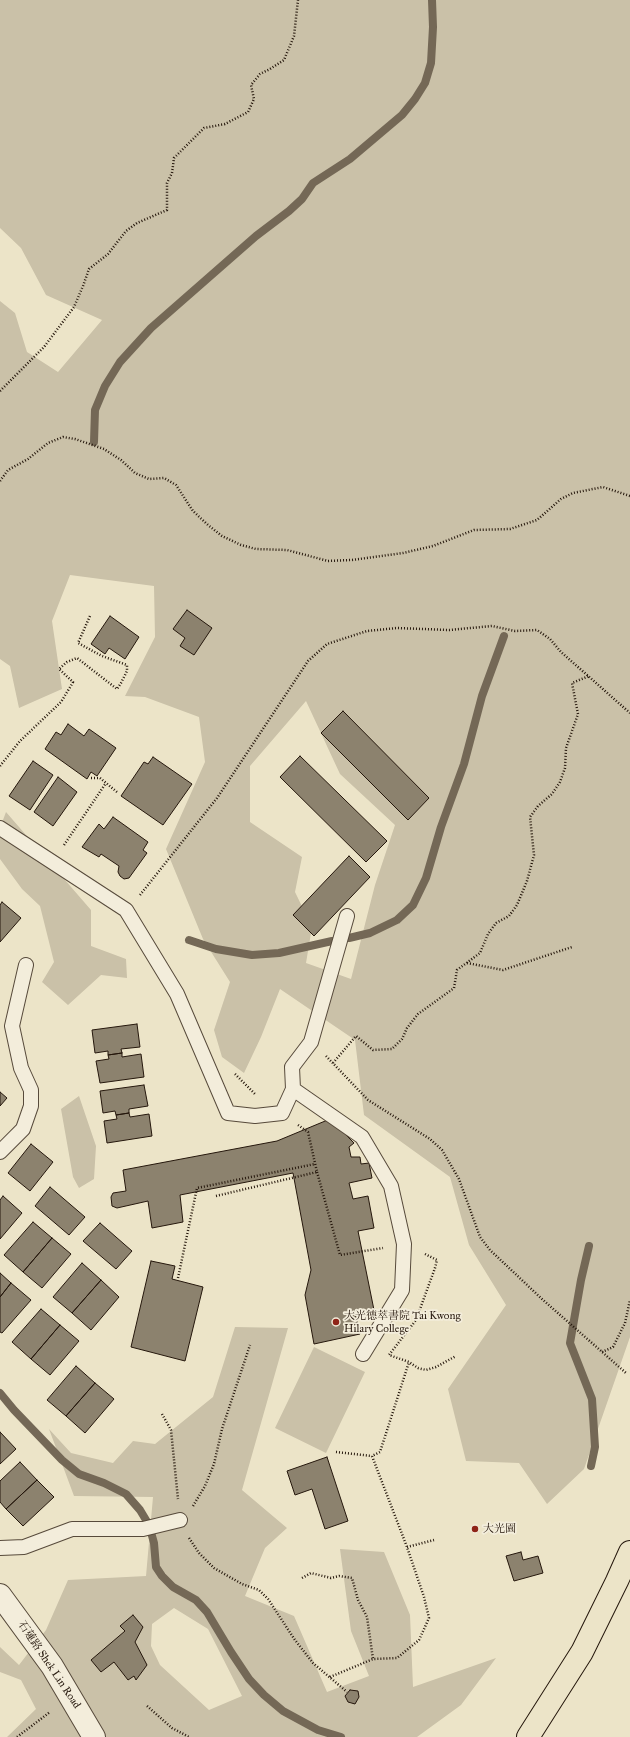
<!DOCTYPE html>
<html>
<head>
<meta charset="utf-8">
<style>
  body { margin:0 }
  canvas { display:block; background:#ece4c8 }
</style>
</head>
<body>
<canvas width="630" height="1737"></canvas>
<script>
const context = document.querySelector('canvas').getContext('2d');
context.lineJoin = 'round';
function fillPath(path, color) { context.fillStyle = color; context.fill(path, 'evenodd'); }
const shape = rows => new Path2D(rows.map(r => 'M' + r).join(''));
function stroke(path, color, width, dash) { context.strokeStyle = color; context.lineWidth = width; context.lineCap = dash ? 'butt' : 'round'; context.setLineDash(dash || []); context.stroke(path); }
function label(font, color, halo, rows, align = 'center') {
  context.font = font + ' "IM FELL Great Primer","Noto Serif TC",serif'; context.lineWidth = 3.5; context.setLineDash([]); context.textBaseline = 'middle'; context.strokeStyle = halo; context.fillStyle = color; for (const [text, x, y, turn = 0] of rows) {
    context.save(); context.translate(x, y); context.rotate((+turn || 0) * Math.PI / 180); context.textAlign = isNaN(turn) ? turn : align; if (halo) context.strokeText(text, 0, 0); context.fillText(text, 0, 0); context.restore();
  }
}
fillPath(shape([
  [0,0,630,0,630,1337,584,1469,547,1504,519,1463,466,1461,448,1389,506,1305,469,1245,450,1177,364,1115,355,1040,280,989,261,1037,244,1073,222,1057,214,1030,230,982,203,939,166,849,205,762,199,717,145,697,125,696,155,637,154,586,70,575,52,621,62,689,19,708,10,666,0,659,0,301,15,313,27,352,58,372,102,320,46,295,21,248,0,228],
  [306,701,340,774,395,825,375,885,351,979,306,963,312,927,295,892,302,857,250,822,250,766],
  [6,812,91,910,91,946,126,959,127,978,101,975,68,1005,42,982,54,962,40,906,22,889,0,859,0,828],
  [79,1096,96,1146,94,1179,79,1188,73,1177,61,1109],
  [235,1327,288,1328,242,1490,287,1528,265,1548,245,1596,294,1616,327,1692,369,1676,351,1631,340,1549,384,1552,410,1615,413,1687,496,1658,461,1705,417,1737,7,1737,36,1709,21,1680,0,1672,0,1647,19,1665,46,1630,68,1580,146,1576,153,1497,74,1496,49,1429,71,1453,113,1463,133,1441,155,1444,213,1397],
  [174,1608,208,1629,242,1696,209,1710,160,1665,151,1646,152,1624],
  [314,1347,365,1372,326,1453,275,1428]
]), '#cac1a8');
stroke(shape([
  [94,442,95,410,105,386,120,362,151,328,256,236,289,211,302,199,313,183,350,159,402,115,415,99,425,83,431,63,433,27,432,0],
  [349,938,370,933,397,920,413,905,426,878,441,827,464,764,482,696,504,636],
  [189,940,216,949,252,955,279,953,332,941],
  [589,1246,581,1280,570,1343,592,1399,595,1447,591,1466],
  [0,1393,14,1410,62,1460,79,1474,104,1483,126,1494,140,1510,149,1525,154,1543,156,1567,162,1576,173,1587,196,1600,207,1612,231,1652,249,1679,264,1695,283,1711,318,1730,341,1737]
]), '#746856', 8);
const building = shape([
  [187,610,212,628,194,655,180,646,185,638,173,629,187,610],
  [110,616,139,637,125,659,109,648,105,654,91,644,110,616],
  [343,711,429,798,408,820,321,733,343,711],
  [68,724,84,736,89,729,116,748,97,776,91,772,87,779,45,749,56,732,61,735,68,724],
  [300,756,387,841,366,862,280,777,300,756],
  [153,757,192,784,163,825,121,796,144,762,148,764,153,757],
  [33,761,53,775,30,810,9,796,33,761],
  [58,777,77,792,53,826,34,812,58,777],
  [113,817,148,842,143,850,147,853,129,878,124,879,120,876,118,872,119,866,101,854,99,857,82,847,99,824,104,829,113,817],
  [349,856,370,877,314,936,293,915,349,856],
  [2,902,21,918,0,942,0,905,2,902],
  [137,1024,140,1047,121,1049,122,1053,108,1055,108,1051,95,1053,92,1030,137,1024],
  [122,1053,122,1057,141,1054,144,1077,100,1083,96,1061,109,1059,108,1055,122,1053],
  [144,1085,148,1106,129,1109,129,1113,116,1115,115,1111,103,1113,100,1091,144,1085],
  [0,1092,7,1098,0,1106,0,1092],
  [129,1113,130,1117,149,1114,152,1136,107,1143,104,1121,117,1119,116,1115,129,1113],
  [330,1119,354,1143,349,1147,351,1157,360,1157,361,1164,369,1163,372,1178,349,1183,353,1199,368,1196,374,1228,358,1231,374,1310,355,1313,360,1334,314,1344,305,1295,311,1270,293,1173,180,1195,183,1222,152,1228,148,1201,117,1208,112,1206,111,1197,113,1193,126,1191,123,1170,277,1141,330,1119],
  [31,1144,53,1162,30,1191,8,1173,31,1144],
  [50,1187,85,1217,69,1235,35,1206,50,1187],
  [3,1196,22,1213,0,1239,0,1200,3,1196],
  [33,1222,52,1238,23,1272,4,1255,33,1222],
  [100,1223,132,1251,116,1269,83,1241,100,1223],
  [52,1238,71,1254,42,1288,23,1272,52,1238],
  [151,1261,175,1266,172,1279,203,1287,185,1361,131,1347,151,1261],
  [82,1263,101,1280,72,1313,53,1297,82,1263],
  [0,1273,11,1283,0,1297,0,1273],
  [101,1280,119,1297,91,1330,72,1313,101,1280],
  [11,1283,31,1300,2,1333,0,1332,0,1297,11,1283],
  [41,1309,60,1325,31,1359,12,1342,41,1309],
  [60,1325,79,1341,50,1375,31,1359,60,1325],
  [76,1366,95,1383,66,1416,47,1400,76,1366],
  [95,1383,114,1399,85,1433,66,1416,95,1383],
  [0,1432,16,1449,0,1464,0,1432],
  [327,1457,348,1521,325,1529,312,1489,295,1495,287,1471,327,1457],
  [20,1462,37,1480,6,1509,0,1502,0,1481,20,1462],
  [37,1480,54,1497,23,1526,6,1509,37,1480],
  [521,1552,523,1560,538,1556,543,1573,514,1581,506,1556,521,1552],
  [133,1615,143,1627,135,1642,147,1665,136,1680,134,1676,128,1680,114,1662,101,1672,91,1660,125,1631,120,1626,133,1615],
  [350,1690,358,1691,359,1697,355,1704,348,1702,345,1696,350,1690]
]);
fillPath(building, '#8c826e');
stroke(building, '#25170c', 1);
const service = shape([
  [0,828,126,910,177,994,228,1113,255,1116,282,1113,293,1089,292,1067,311,1042,347,916],
  [293,1089,362,1137,391,1186,404,1244,402,1290,363,1354],
  [0,1152,23,1129,31,1106,31,1090,21,1068,12,1026,26,965],
  [0,1548,24,1547,72,1529,143,1529,180,1520]
]);
const minor = shape([
  [0,1595,52,1666,94,1737]
]);
const motorway = shape([
  [528,1737,582,1652,617,1581,630,1552]
]);
stroke(service, '#574a3b', 16);
stroke(minor, '#574a3b', 24);
stroke(motorway, '#25170c', 24);
stroke(shape([
  [0,391,44,347,74,307,83,286,89,269,108,254,126,231,137,223,167,210,167,183,172,173,174,158,204,128,225,124,248,112,254,99,251,85,260,74,270,69,284,60,294,36,298,0],
  [0,481,8,470,28,459,48,443,63,437,75,439,104,449,121,460,135,473,149,479,164,478,176,485,193,511,208,525,222,536,241,545,256,549,287,550,328,561,352,560,403,553,433,546,474,530,510,529,537,520,561,499,573,493,603,487,630,496],
  [0,766,20,741,61,702,72,684,73,682,59,669,67,662,77,658,117,689,121,683,127,671,127,665,102,656,78,643,90,616],
  [91,778,100,778,117,792],
  [64,845,106,783],
  [140,895,217,798,308,661,327,644,367,631,397,628,449,630,492,626,515,631,537,630,550,639,561,652,630,713],
  [467,963,503,970,572,947],
  [326,1056,368,1100,430,1139,442,1150,459,1179,480,1237,490,1250,542,1299,626,1373],
  [333,1063,356,1036,373,1050,392,1049,402,1039,407,1028,418,1014,454,988,457,970,480,953,488,934,496,923,509,916,517,905,527,881,534,855,530,817,538,806,552,794,560,782,565,768,566,748,578,714,572,683,589,676],
  [235,1074,256,1095],
  [317,1172,340,1255,383,1248],
  [216,1196,317,1172,308,1132,298,1125],
  [425,1254,437,1260,435,1268,416,1320,389,1355,409,1362,418,1368,426,1370,436,1367,456,1356],
  [178,1278,197,1188,315,1164],
  [602,1352,613,1347,625,1323,630,1300],
  [162,1414,171,1430,178,1499],
  [336,1452,372,1456],
  [193,1506,205,1486,214,1464,222,1429,250,1345],
  [189,1538,199,1553,214,1568,242,1584,259,1590,268,1599,295,1640,313,1663,347,1692],
  [407,1547,434,1540],
  [302,1578,311,1573,331,1578,339,1576,352,1578,358,1600,367,1617,373,1659],
  [330,1677,373,1659,397,1658,419,1640,429,1618,424,1597,407,1547,372,1456,380,1452,409,1362],
  [147,1706,172,1728,189,1737],
  [17,1737,50,1712]
]), '#25170c', 2.5, [1, 2]);
stroke(service, '#f3eddb', 14);
stroke(minor, '#f3eddb', 22);
stroke(motorway, '#ece4c8', 22);
for (const [x, y, r, color] of [
  [336,1322,4,"#8f2418"],
  [475,1529,4,"#8f2418"]
]) { const dot = new Path2D(); dot.arc(x, y, r, 0, 2 * Math.PI); context.fillStyle = color; context.fill(dot); stroke(dot, '#f3eddb', 1.5); }
label('11px', '#25170c', '#f3eddb', [
  ["大光德萃書院 Tai Kwong",344,1316],
  ["Hilary College",344,1329],
  ["大光園",483,1529]
], 'left');
label('11px', '#25170c', '#f3eddb', [
  ["石蓮路 Shek Lin Road",49,1665,56]
]);
</script>
</body>
</html>
